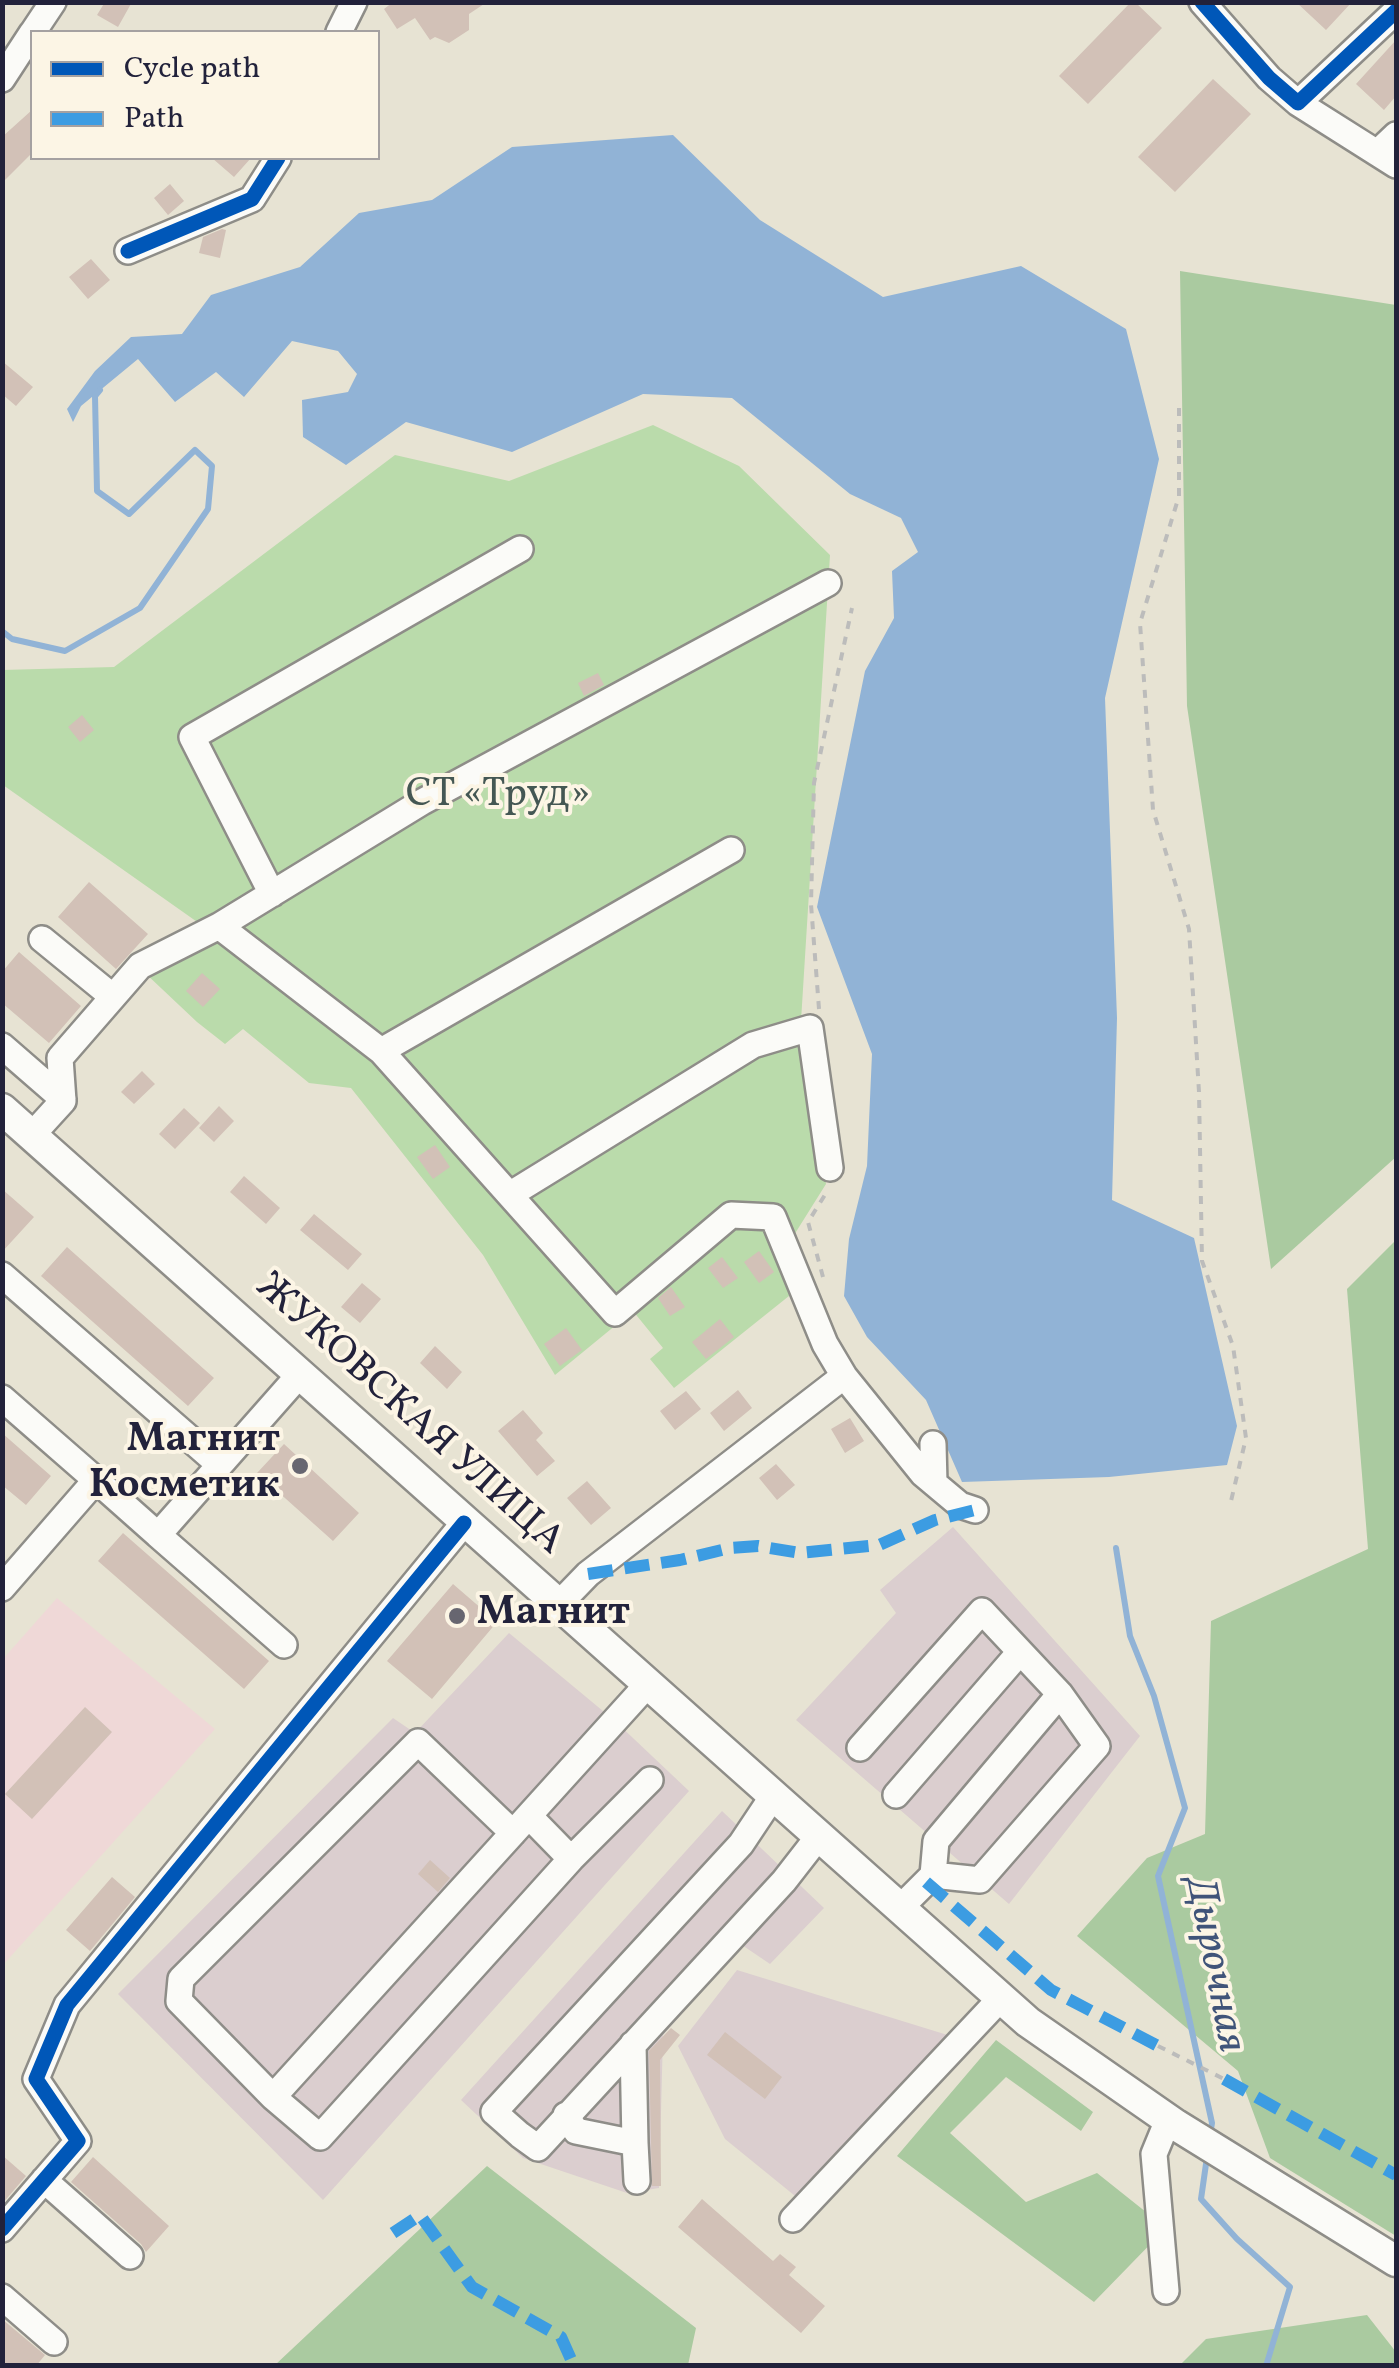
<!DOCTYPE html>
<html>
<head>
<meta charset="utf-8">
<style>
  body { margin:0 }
  #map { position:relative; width:1399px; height:2368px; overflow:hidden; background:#e7e3d3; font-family:Vollkorn,serif }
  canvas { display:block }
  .frame { position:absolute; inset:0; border:5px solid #22223b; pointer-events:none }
  .legend { position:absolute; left:30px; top:30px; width:350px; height:130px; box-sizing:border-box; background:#fcf5e5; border:2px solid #a5a1a1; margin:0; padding:12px 18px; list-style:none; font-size:30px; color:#22223b }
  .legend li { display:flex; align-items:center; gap:20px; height:50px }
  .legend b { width:50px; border:2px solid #a5a1a1 }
</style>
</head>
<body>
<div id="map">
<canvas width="1399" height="2368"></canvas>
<div class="frame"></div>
<ul class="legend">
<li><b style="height:12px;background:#0057b8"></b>Cycle path</li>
<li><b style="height:12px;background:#3c9ce2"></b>Path</li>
</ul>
</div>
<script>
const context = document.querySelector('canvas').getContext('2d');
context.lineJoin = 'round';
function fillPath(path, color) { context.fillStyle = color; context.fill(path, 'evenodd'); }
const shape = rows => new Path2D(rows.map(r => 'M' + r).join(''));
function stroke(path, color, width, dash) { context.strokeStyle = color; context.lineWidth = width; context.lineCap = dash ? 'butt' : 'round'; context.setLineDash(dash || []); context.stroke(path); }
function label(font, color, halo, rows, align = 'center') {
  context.font = font + ' Vollkorn,serif'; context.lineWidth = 8; context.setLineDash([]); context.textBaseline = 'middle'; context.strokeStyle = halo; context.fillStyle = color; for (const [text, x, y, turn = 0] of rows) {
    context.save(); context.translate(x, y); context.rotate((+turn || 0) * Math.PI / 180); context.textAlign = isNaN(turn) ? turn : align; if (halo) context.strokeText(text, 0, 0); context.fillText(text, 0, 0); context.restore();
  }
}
fillPath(shape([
  [57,1598,215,1729,3,1965,3,1659]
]), '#efd8d7');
fillPath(shape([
  [953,1527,1140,1736,1009,1904,796,1720,896,1613,880,1590],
  [509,1633,615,1721,689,1791,323,2200,118,1994,393,1718,415,1733],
  [722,1811,824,1908,770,1964,742,1945,663,2035,659,2188,627,2193,523,2158,461,2100],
  [737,1970,954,2037,800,2200,725,2139,678,2046]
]), '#dbcecf');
fillPath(shape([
  [653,425,739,466,830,555,801,1021,826,1184,779,1259,794,1292,674,1388,650,1359,663,1348,633,1311,555,1375,483,1255,351,1088,309,1083,243,1029,225,1044,197,1022,144,972,210,931,3,785,2,670,114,667,395,455,509,481]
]), '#badbab');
fillPath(shape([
  [1180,271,1396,305,1396,1157,1271,1269,1187,706],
  [1396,1240,1396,2236,1270,2158,1238,2071,1077,1936,1147,1858,1205,1834,1211,1621,1368,1549,1347,1289],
  [996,2040,1093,2112,1081,2131,1006,2077,950,2133,1026,2202,1097,2173,1166,2228,1094,2302,897,2156],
  [487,2166,696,2328,688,2365,275,2365],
  [1367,2315,1396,2352,1396,2365,1180,2365,1206,2339]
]), '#aacaa0');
fillPath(shape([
  [673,135,760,220,883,297,1021,266,1126,329,1159,459,1105,698,1117,1018,1112,1200,1194,1238,1237,1426,1227,1465,1109,1477,962,1482,926,1400,867,1337,844,1296,849,1239,867,1166,872,1054,817,907,865,671,894,618,892,571,918,552,901,518,850,494,732,398,643,394,512,452,406,422,346,465,303,437,302,400,348,392,357,374,338,351,292,341,244,397,216,372,175,402,138,359,81,406,73,422,67,409,95,371,131,337,182,334,211,295,300,267,359,213,432,200,512,147]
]), '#91b3d6');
stroke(shape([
  [2,631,12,639,65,651,140,608,208,509,212,466,195,450,129,514,97,491,95,396,100,390],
  [1116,1548,1130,1636,1154,1696,1185,1808,1158,1876,1212,2123,1210,2135],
  [1207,2157,1201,2199,1237,2239,1290,2287,1266,2366]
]), '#91b3d6', 6);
fillPath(shape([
  [105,2,132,2,118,27,97,15],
  [393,2,487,2,469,14,469,30,449,43,435,37,430,40,415,18,397,29,384,9],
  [1131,2,1135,2,1162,28,1088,104,1059,76],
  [1296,2,1352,2,1326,30],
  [1396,40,1396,96,1384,110,1356,84],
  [1213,79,1251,114,1175,192,1138,157],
  [32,110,32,153,2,183,2,137],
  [212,158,251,158,234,177],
  [170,184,184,201,168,215,154,198],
  [222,229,226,230,220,258,199,253,203,237],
  [91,259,110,280,88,299,69,277],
  [2,361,33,387,16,406,2,394],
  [598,673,604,685,584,696,578,683],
  [82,715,94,730,80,742,68,727],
  [89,882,148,934,116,969,58,917],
  [19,952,81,1006,49,1043,2,1003,2,972],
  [202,973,220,989,203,1007,186,991],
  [142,1071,155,1084,134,1104,121,1092],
  [219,1106,234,1121,214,1142,199,1128],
  [184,1108,200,1123,175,1149,159,1134],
  [435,1145,450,1167,433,1179,417,1157],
  [244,1176,280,1208,266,1224,230,1192],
  [2,1189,34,1217,2,1252],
  [314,1214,362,1254,348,1270,300,1230],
  [67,1247,214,1378,188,1406,41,1276],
  [759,1251,774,1272,759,1283,744,1262],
  [722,1257,738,1278,723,1288,708,1268],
  [362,1283,381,1299,360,1323,341,1307],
  [671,1287,685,1307,670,1316,658,1298],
  [720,1319,734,1337,706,1359,692,1342],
  [566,1328,582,1350,560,1366,544,1344],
  [435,1346,462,1372,447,1389,420,1363],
  [738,1390,752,1408,724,1431,710,1413],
  [686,1391,701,1409,675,1430,660,1411],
  [523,1410,543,1433,536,1440,555,1461,537,1476,498,1431],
  [850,1418,864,1441,845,1453,831,1429],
  [2,1433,51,1476,26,1505,2,1485],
  [284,1444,359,1513,333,1541,257,1473],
  [776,1464,795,1485,777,1500,759,1478],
  [587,1481,611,1508,591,1525,567,1498],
  [123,1533,269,1661,244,1689,98,1561],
  [453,1584,497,1622,432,1699,387,1661],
  [85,1707,112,1732,32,1819,5,1794],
  [430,1860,450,1878,438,1892,418,1874],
  [112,1877,135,1897,90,1951,66,1930],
  [671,2028,680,2035,660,2060,661,2186,652,2186,649,2051],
  [725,2032,782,2077,765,2099,707,2055],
  [2,2155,26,2176,2,2204],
  [93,2157,169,2226,146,2252,141,2244,71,2182],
  [702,2199,773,2261,780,2254,796,2267,789,2275,825,2306,801,2333,678,2227],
  [2,2319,45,2355,36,2366,2,2366]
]), '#d2c1b7');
const minor = shape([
  [1202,2,1269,78,1298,103,1396,165],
  [33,32,53,2],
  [339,32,354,2],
  [2,79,32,33],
  [1298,103,1396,11],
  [1377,153,1396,135],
  [128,251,252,199,278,158],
  [272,894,192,737,520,549],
  [219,926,381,1051,615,1313,731,1215,773,1217,825,1344,844,1376,588,1574,558,1605],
  [42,939,113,997],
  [2,1046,63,1099],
  [381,1051,731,850],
  [32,1135,63,1101,60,1058,140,966,219,926,422,802,828,583],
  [511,1194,753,1045,810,1028,830,1168],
  [2,1275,220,1465],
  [844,1376,923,1474,960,1505,975,1510],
  [2,1398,96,1480],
  [933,1444,934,1483],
  [158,1535,284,1645],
  [2,1588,96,1480,158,1535,301,1373],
  [860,1748,982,1611,1060,1694],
  [896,1795,1020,1652],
  [773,1796,741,1844,494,2112,520,2135,538,2148,784,1881,819,1836],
  [529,1816,571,1859,650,1780],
  [513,1833,418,1742,181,1979,179,2001,273,2097,513,1833,647,1685],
  [901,1907,933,1875,936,1841,1060,1694,1097,1746,980,1880,933,1875],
  [273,2097,320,2137,571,1859],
  [566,2115,576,2131,635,2143,633,2044],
  [635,2143,637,2181],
  [44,2180,130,2256],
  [793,2219,1001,1998],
  [2,2229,78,2141,36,2079,67,2005,464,1523],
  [1166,2291,1154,2154,1168,2120],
  [2,2297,54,2342]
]);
const major = shape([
  [2,1109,1028,2022,1176,2125,1396,2261]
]);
stroke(minor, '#8e8d88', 30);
stroke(major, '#8e8d88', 35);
stroke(shape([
  [1179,408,1179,496,1140,623,1153,810,1189,929,1199,1092,1202,1261,1233,1346,1246,1438,1231,1501],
  [819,1009,811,904,814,783,852,608],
  [823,1277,808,1222,828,1190],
  [1158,2046,1224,2079]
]), '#bcbcbb', 4, [8, 8]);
stroke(minor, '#fbfbf8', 25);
stroke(major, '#fbfbf8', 30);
stroke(shape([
  [588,1574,680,1560,730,1548,758,1546,800,1553,879,1545,935,1520,975,1510],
  [926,1882,1051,1990,1158,2046],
  [1224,2079,1396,2175],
  [393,2233,420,2215,472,2287,561,2337,574,2366]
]), '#3c9ce2', 12, [25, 12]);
stroke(shape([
  [1202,2,1269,78,1298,103,1396,11],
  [128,251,252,199,278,158],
  [2,2229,78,2141,36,2079,67,2005,464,1523]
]), '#0057b8', 15);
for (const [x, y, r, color] of [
  [300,1466,10,"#676670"],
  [457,1616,10,"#676670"]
]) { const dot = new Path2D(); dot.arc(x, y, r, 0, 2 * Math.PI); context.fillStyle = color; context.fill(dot); stroke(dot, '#fcf5e5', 4); }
label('40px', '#445753', '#fcf5e5', [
  ["СТ «Труд»",498,798]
]);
label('40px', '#22223b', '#fcf5e5', [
  ["ЖУКОВСКАЯ УЛИЦА",408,1416,42]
]);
label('bold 40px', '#22223b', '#fcf5e5', [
  ["Магнит",280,1443],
  ["Косметик",280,1489],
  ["Магнит",477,1616,"left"]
], 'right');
label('italic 42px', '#405479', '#fcf5e5', [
  ["Дырочная",1212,1965,79]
]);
</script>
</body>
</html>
